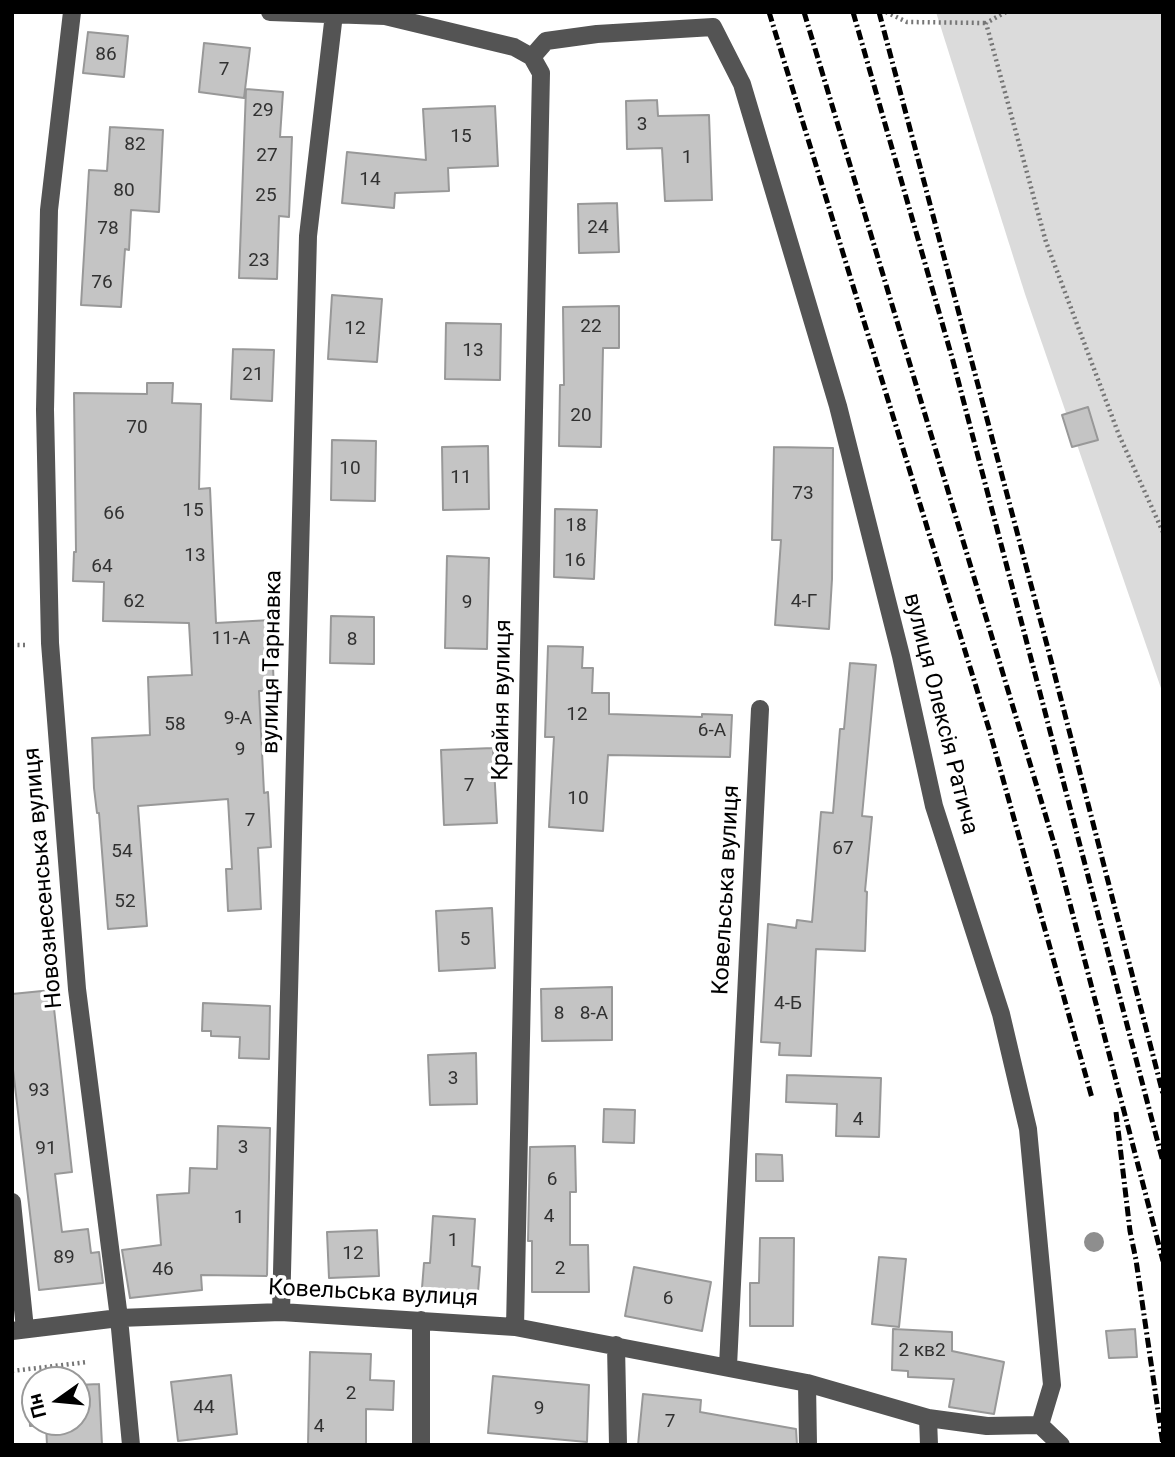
<!DOCTYPE html>
<html>
<head>
<meta charset="utf-8">
<style>
  body { margin:0 }
  #map { position:relative; width:1175px; height:1457px; overflow:hidden; background:#fff; font-family:Roboto,sans-serif }
  canvas { display:block }
  .frame { position:absolute; inset:0; border:14px solid #000; pointer-events:none }
  .north { position:absolute; left:21px; top:1366px; width:70px; height:70px; box-sizing:border-box; background:#fff; border:2px solid #999; border-radius:50%; rotate:255deg; font-size:19px; font-weight:700; line-height:28px; text-align:center; color:#000 }
  .north::after { content:''; display:block; margin:auto; width:24px; height:32px; background:#000; clip-path:polygon(50% 0,100% 100%,50% 72%,0 100%) }
</style>
</head>
<body>
<div id="map">
<canvas width="1175" height="1457"></canvas>
<div class="frame"></div>
<div class="north">Пн</div>
</div>
<script>
const context = document.querySelector('canvas').getContext('2d');
context.lineJoin = 'round';
function fillPath(path, color) { context.fillStyle = color; context.fill(path, 'evenodd'); }
const shape = rows => new Path2D(rows.map(r => 'M' + r).join(''));
function stroke(path, color, width, dash) { context.strokeStyle = color; context.lineWidth = width; context.lineCap = dash ? 'butt' : 'round'; context.setLineDash(dash || []); context.stroke(path); }
function label(font, color, halo, rows, align = 'center') {
  context.font = font + ' Roboto,sans-serif'; context.lineWidth = 7; context.setLineDash([]); context.textBaseline = 'middle'; context.strokeStyle = halo; context.fillStyle = color; for (const [text, x, y, turn = 0] of rows) {
    context.save(); context.translate(x, y); context.rotate((+turn || 0) * Math.PI / 180); context.textAlign = isNaN(turn) ? turn : align; if (halo) context.strokeText(text, 0, 0); context.fillText(text, 0, 0); context.restore();
  }
}
fillPath(shape([
  [936,12,1163,12,1163,694,1025,294]
]), '#dbdbdb');
const building = shape([
  [88,32,128,36,124,77,83,73,88,32],
  [204,43,250,48,244,98,199,92,204,43],
  [246,89,283,92,280,137,292,137,289,217,279,216,277,279,239,278,246,89],
  [657,100,658,116,709,115,712,200,665,201,662,148,627,149,626,101,657,100],
  [495,106,498,166,448,168,449,191,395,193,394,208,342,203,347,152,426,160,423,109,495,106],
  [110,127,163,130,159,212,131,210,129,250,125,249,121,307,81,305,89,170,107,171,110,127],
  [617,203,619,252,579,253,578,204,617,203],
  [332,295,382,299,377,362,328,359,332,295],
  [619,306,619,348,603,348,601,447,559,446,560,385,564,385,563,307,619,306],
  [446,323,501,324,500,380,445,379,446,323],
  [233,349,274,350,272,401,231,399,233,349],
  [147,383,173,383,172,403,201,404,199,489,210,488,216,623,271,620,274,690,259,691,264,793,268,792,271,847,258,848,261,909,228,911,226,869,232,869,228,799,138,806,147,926,108,929,99,813,97,813,94,788,92,738,150,735,148,677,192,675,189,623,103,621,104,582,73,581,74,552,76,552,74,393,147,394,147,383],
  [1088,407,1098,440,1072,447,1062,415,1088,407],
  [332,440,376,441,375,501,331,500,332,440],
  [488,446,489,509,443,510,442,447,488,446],
  [774,447,833,448,832,579,829,629,775,625,781,540,772,540,774,447],
  [555,509,597,510,594,579,554,577,555,509],
  [447,556,489,558,487,649,445,648,447,556],
  [331,616,374,617,374,664,330,663,331,616],
  [548,646,583,647,582,668,593,668,592,693,609,693,609,714,702,717,702,714,732,715,730,757,608,755,603,831,549,827,554,737,545,737,548,646],
  [850,663,876,665,862,816,872,817,865,891,867,892,865,951,816,949,811,1056,779,1055,780,1043,761,1042,768,924,796,928,797,920,812,922,821,812,833,813,840,729,844,729,850,663],
  [493,748,497,823,444,825,441,750,493,748],
  [492,908,495,968,439,971,436,911,492,908],
  [612,987,612,1040,542,1041,541,989,612,987],
  [52,990,72,1172,55,1174,62,1232,88,1229,91,1253,99,1252,103,1283,39,1290,12,1061,12,994,52,990],
  [203,1003,270,1006,269,1059,239,1058,240,1037,211,1036,211,1031,202,1031,203,1003],
  [476,1053,477,1104,430,1105,428,1055,476,1053],
  [787,1075,881,1078,879,1137,836,1136,837,1104,786,1102,787,1075],
  [604,1109,635,1110,634,1143,603,1142,604,1109],
  [218,1126,270,1128,267,1276,201,1275,202,1290,130,1298,122,1250,161,1245,157,1195,189,1193,190,1168,217,1169,218,1126],
  [575,1146,576,1192,570,1192,570,1245,588,1245,589,1292,532,1292,532,1241,528,1241,530,1147,575,1146],
  [756,1154,782,1155,783,1181,756,1181,756,1154],
  [433,1216,475,1219,472,1266,480,1267,478,1292,422,1288,424,1263,430,1263,433,1216],
  [377,1230,379,1276,329,1278,327,1232,377,1230],
  [760,1238,794,1238,793,1326,750,1326,750,1283,759,1283,760,1238],
  [879,1257,906,1259,899,1327,872,1324,879,1257],
  [634,1267,711,1282,702,1331,625,1316,634,1267],
  [893,1329,952,1332,952,1351,1004,1362,994,1414,949,1407,954,1379,908,1377,908,1371,892,1370,893,1329],
  [1135,1329,1137,1357,1109,1358,1106,1331,1135,1329],
  [310,1352,371,1354,370,1380,394,1381,393,1410,366,1409,366,1445,308,1445,310,1352],
  [231,1375,237,1434,178,1441,171,1382,231,1375],
  [493,1376,589,1385,587,1442,488,1433,493,1376],
  [99,1384,102,1445,47,1445,46,1425,30,1426,28,1388,35,1387,35,1422,77,1422,77,1385,99,1384],
  [643,1394,701,1400,700,1412,796,1429,797,1445,638,1445,643,1394]
]);
fillPath(building, '#c4c4c4');
stroke(building, '#989898', 2);
stroke(shape([
  [886,12,907,22,986,23],
  [1006,12,986,23,1046,242,1119,435,1163,532],
  [12,645,25,645],
  [12,1371,88,1362]
]), '#767676', 4.5, [2, 3.5]);
stroke(shape([
  [72,12,49,210,45,410,50,643,77,989,119,1318,131,1445],
  [270,12,385,16,514,47,532,57,541,73,515,1327],
  [532,57,546,41,597,34,713,27,742,84,838,406,901,656,934,806,1001,1014,1028,1129,1052,1385,1040,1425],
  [12,1202,25,1329],
  [281,1312,308,236,334,14],
  [421,1320,421,1445],
  [12,1331,119,1318,281,1312,515,1327,807,1383,928,1418,987,1426,1040,1425,1061,1445],
  [616,1345,618,1445],
  [728,1366,760,709],
  [807,1383,808,1445],
  [928,1418,929,1445]
]), '#545454', 18);
stroke(shape([
  [769,12,989,729,1092,1098],
  [804,12,1056,850,1163,1261],
  [853,12,953,361,1163,1162],
  [879,12,1047,645,1163,1094],
  [1116,1112,1130,1231,1136,1260,1163,1445]
]), '#000', 5, [10, 3.5, 2, 3.5]);
context.fillStyle = '#8e8e8e';
for (const [x, y] of [
  [1094,1242]
]) { context.beginPath(); context.arc(x, y, 10, 0, 2 * Math.PI); context.fill(); }
label('19px', '#313131', null, [
  ["86",106,55],
  ["7",224,70],
  ["29",263,111],
  ["3",642,125],
  ["15",461,137],
  ["82",135,145],
  ["27",267,156],
  ["1",687,158],
  ["14",370,180],
  ["80",124,191],
  ["25",266,196],
  ["24",598,228],
  ["78",108,229],
  ["23",259,261],
  ["76",102,283],
  ["22",591,327],
  ["12",355,329],
  ["13",473,351],
  ["21",253,375],
  ["20",581,416],
  ["70",137,428],
  ["10",350,469],
  ["11",461,478],
  ["73",803,494],
  ["15",193,511],
  ["66",114,514],
  ["18",576,526],
  ["13",195,556],
  ["16",575,561],
  ["64",102,567],
  ["62",134,602],
  ["4-Г",804,602],
  ["9",467,603],
  ["11-А",231,639],
  ["8",352,640],
  ["12",577,715],
  ["9-А",238,719],
  ["58",175,725],
  ["6-А",712,731],
  ["9",240,750],
  ["7",469,786],
  ["10",578,799],
  ["7",250,821],
  ["67",843,849],
  ["54",122,852],
  ["52",125,902],
  ["5",465,940],
  ["4-Б",788,1004],
  ["8",559,1014],
  ["8-А",594,1014],
  ["3",453,1079],
  ["93",39,1091],
  ["4",858,1120],
  ["3",243,1148],
  ["91",46,1149],
  ["6",552,1180],
  ["4",549,1217],
  ["1",239,1218],
  ["1",453,1241],
  ["12",353,1254],
  ["89",64,1258],
  ["2",560,1269],
  ["46",163,1270],
  ["6",668,1299],
  ["2 кв2",922,1351],
  ["2",351,1394],
  ["44",204,1408],
  ["9",539,1409],
  ["7",670,1422],
  ["4",319,1427]
]);
label('23px', '#000', '#fff', [
  ["вулиця Тарнавка",273,662,-89],
  ["Крайня вулиця",503,700,-89],
  ["вулиця Олексія Ратича",940,714,76],
  ["Новознесенська вулиця",44,878,-95],
  ["Ковельська вулиця",727,890,-87],
  ["Ковельська вулиця",373,1294,3]
]);
</script>
</body>
</html>
